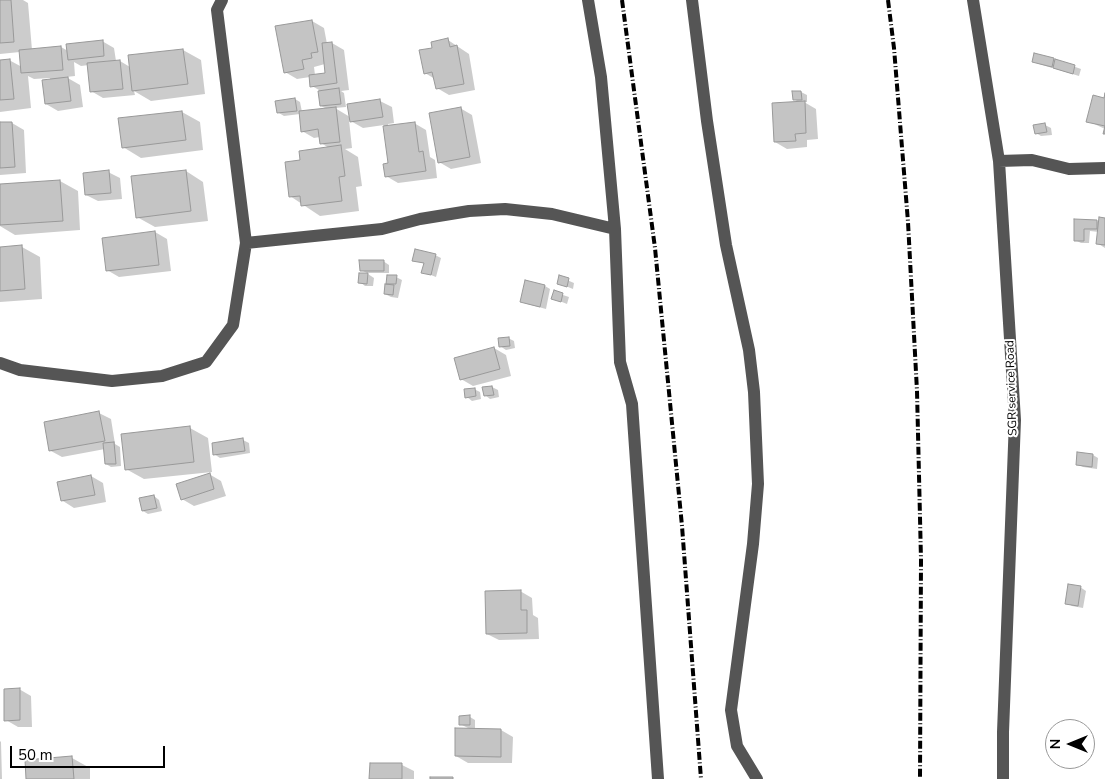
<!DOCTYPE html>
<html>
<head>
<meta charset="utf-8">
<style>
  body { margin:0 }
  #map { position:relative; width:1105px; height:779px; overflow:hidden; background:#fff; font-family:"Nunito Sans",sans-serif }
  canvas { display:block }
  .north { position:absolute; left:1045px; top:719px; width:50px; height:50px; box-sizing:border-box; background:#fff; border:1px solid #999; border-radius:50%; rotate:270deg; font-size:14px; font-weight:700; line-height:20px; text-align:center; color:#000 }
  .north::after { content:''; display:block; margin:auto; width:18px; height:22px; background:#000; clip-path:polygon(50% 0,100% 100%,50% 72%,0 100%) }
  .scale { position:absolute; left:10px; top:746px; width:155px; height:22px; box-sizing:border-box; border:2px solid #000; border-top:0; padding-left:6px; font-size:15px; line-height:18px; white-space:nowrap; color:#000; -webkit-text-stroke:4px #fff; paint-order:stroke }
</style>
</head>
<body>
<div id="map">
<canvas width="1105" height="779"></canvas>
<div class="north">N</div>
<div class="scale">50 m</div>
</div>
<script>
const context = document.querySelector('canvas').getContext('2d');
context.lineJoin = 'round';
function fillPath(path, color) { context.fillStyle = color; context.fill(path, 'evenodd'); }
const shape = rows => new Path2D(rows.map(r => 'M' + r).join(''));
function stroke(path, color, width, dash) { context.strokeStyle = color; context.lineWidth = width; context.lineCap = dash ? 'butt' : 'round'; context.setLineDash(dash || []); context.stroke(path); }
function label(font, color, halo, rows, align = 'center') {
  context.font = font + ' "Nunito Sans",sans-serif'; context.lineWidth = 4; context.setLineDash([]); context.textBaseline = 'middle'; context.strokeStyle = halo; context.fillStyle = color; for (const [text, x, y, turn = 0] of rows) {
    context.save(); context.translate(x, y); context.rotate((+turn || 0) * Math.PI / 180); context.textAlign = isNaN(turn) ? turn : align; if (halo) context.strokeText(text, 0, 0); context.fillText(text, 0, 0); context.restore();
  }
}
fillPath(shape([
  [0,0,23,0,28,3,32,50,61,47,68,51,102,41,114,48,116,61,120,61,130,67,129,56,183,50,201,60,205,94,151,101,134,91,135,95,103,98,91,91,89,65,81,66,74,62,75,76,66,77,80,85,83,107,58,111,46,104,50,78,34,79,28,76,31,108,0,112,0,61,9,60,22,67,20,52,0,54],
  [312,21,324,28,327,44,332,43,344,50,349,90,341,91,344,93,346,107,335,108,350,117,380,101,392,107,394,123,388,124,388,127,414,123,426,130,430,157,435,160,437,178,398,183,386,176,390,164,384,125,363,128,349,120,352,148,345,149,358,157,362,186,356,187,359,211,320,216,290,196,302,161,329,148,321,143,320,137,314,138,302,131,300,114,284,116,279,113,295,99,300,102,302,112,327,109,321,106,319,90,312,86,310,77,297,79,285,72,277,27],
  [325,64,327,74,315,75,314,67],
  [448,40,469,54,475,90,449,95,437,88,435,79,425,73,433,49],
  [1053,59,1081,69,1079,76,1039,64,1033,61],
  [801,92,807,95,807,102,804,102,816,109,818,139,807,140,807,147,787,149,775,142,800,103,794,99,793,93],
  [1105,99,1105,129,1088,121],
  [460,108,472,115,481,163,451,169,439,162],
  [182,112,200,122,203,150,141,158,123,147],
  [0,123,12,123,24,130,26,173,0,175],
  [1045,125,1051,128,1052,135,1041,136,1036,133],
  [186,171,203,182,208,221,155,227,137,217],
  [108,172,120,178,122,199,98,201,86,195],
  [60,181,78,191,80,230,15,235,0,226,0,185],
  [1105,219,1105,248,1097,243,1099,232,1090,231,1089,243,1081,243,1075,240,1076,221,1097,221,1100,223],
  [155,232,167,239,171,271,119,277,107,270],
  [22,247,40,257,42,299,0,302,0,248],
  [435,255,441,258,436,277,423,272,425,264,414,260],
  [383,261,389,265,389,273,367,273,361,270],
  [360,274,368,274,374,278,373,286,365,286,360,282],
  [388,276,396,277,402,280,398,298,391,297,385,294],
  [560,277,574,283,573,289,558,283],
  [526,282,545,286,550,289,546,309,527,304,521,301],
  [554,292,569,297,567,304,552,298],
  [508,338,514,341,515,348,506,350,500,346],
  [494,348,506,355,511,376,473,386,461,379],
  [492,387,498,390,499,397,490,399,485,395],
  [474,389,480,392,481,399,472,401,467,397],
  [99,413,111,419,115,444,120,447,121,466,111,467,106,464,105,449,62,457,51,451],
  [190,428,208,438,212,472,144,479,126,469],
  [243,440,249,443,250,453,220,458,214,454],
  [1093,455,1098,458,1097,469,1083,467,1077,464],
  [209,474,221,481,226,496,194,506,182,499],
  [91,476,103,483,106,502,74,508,63,501],
  [154,496,159,500,162,511,148,514,143,511],
  [1080,587,1086,591,1083,608,1072,606,1067,603],
  [520,591,532,598,533,615,538,618,539,639,499,640,487,634],
  [19,689,31,696,32,727,18,727,6,720],
  [470,717,475,720,475,730,501,730,513,737,512,763,468,763,456,756,470,729,460,724],
  [0,741,1,742,2,779,0,779],
  [72,758,90,768,90,779,28,779],
  [402,765,414,771,414,779,371,779]
]), '#0003');
const building = shape([
  [0,0,11,0,14,42,0,43,0,0],
  [312,20,318,52,311,53,312,58,302,60,304,69,284,73,275,26,312,20],
  [448,38,450,47,457,45,464,84,436,89,432,72,424,74,419,50,432,48,431,42,448,38],
  [103,40,104,56,68,60,66,44,103,40],
  [332,42,337,83,310,87,309,75,325,73,322,43,332,42],
  [61,46,63,70,21,73,19,50,61,46],
  [183,49,188,84,132,91,128,55,183,49],
  [1034,53,1054,58,1052,67,1032,62,1034,53],
  [10,59,14,99,0,100,0,60,10,59],
  [1055,59,1075,65,1073,74,1053,68,1055,59],
  [120,60,123,89,90,92,87,63,120,60],
  [68,77,71,101,45,104,42,80,68,77],
  [339,88,341,104,320,106,318,91,339,88],
  [792,91,801,91,802,100,793,100,792,91],
  [1105,93,1105,134,1103,134,1105,126,1086,122,1093,95,1104,98,1105,93],
  [295,98,297,111,277,113,275,101,295,98],
  [380,99,383,117,350,122,347,104,380,99],
  [805,101,806,133,795,134,796,141,774,142,772,103,805,101],
  [336,107,340,142,320,144,318,129,301,132,299,111,336,107],
  [461,107,470,157,438,163,429,113,461,107],
  [182,111,186,140,122,148,118,118,182,111],
  [0,122,12,122,15,167,0,168,0,122],
  [415,122,419,152,423,151,426,171,385,177,383,164,388,163,383,126,415,122],
  [1045,123,1047,132,1035,134,1033,125,1045,123],
  [341,145,345,176,339,177,342,201,301,206,300,196,289,197,285,162,300,160,299,151,341,145],
  [109,170,111,193,85,195,83,173,109,170],
  [186,170,191,211,136,218,131,176,186,170],
  [60,180,63,221,0,225,0,184,60,180],
  [1099,217,1105,218,1105,245,1096,244,1099,217],
  [1074,219,1097,220,1097,229,1084,229,1084,241,1074,241,1074,219],
  [155,231,159,265,106,271,102,238,155,231],
  [22,245,25,289,0,291,0,247,22,245],
  [415,249,436,254,431,275,421,273,424,263,412,261,415,249],
  [359,260,384,260,384,271,360,271,359,260],
  [359,273,368,273,367,284,358,283,359,273],
  [387,275,397,275,396,284,386,284,387,275],
  [559,275,569,278,567,287,557,284,559,275],
  [525,280,545,285,540,307,520,302,525,280],
  [385,284,394,285,393,295,384,294,385,284],
  [554,290,563,293,561,302,551,299,554,290],
  [509,337,510,346,499,347,498,338,509,337],
  [494,347,500,369,460,380,454,358,494,347],
  [492,386,494,395,484,396,482,387,492,386],
  [475,388,476,396,465,398,464,389,475,388],
  [99,411,105,441,49,451,44,422,99,411],
  [190,426,194,462,125,470,121,434,190,426],
  [243,438,245,451,213,455,212,443,243,438],
  [114,442,116,464,105,464,103,443,114,442],
  [1077,452,1093,454,1092,467,1076,465,1077,452],
  [210,473,214,489,181,500,176,484,210,473],
  [91,475,95,495,61,501,57,482,91,475],
  [154,495,157,508,142,511,139,498,154,495],
  [1068,584,1081,586,1078,606,1065,604,1068,584],
  [521,590,521,610,527,610,527,633,486,634,485,591,521,590],
  [20,688,20,720,4,721,4,689,20,688],
  [470,715,470,725,459,725,459,716,470,715],
  [455,728,501,729,501,757,455,756,455,728],
  [72,756,74,779,26,779,25,760,72,756],
  [370,763,402,763,402,779,369,779,370,763],
  [430,777,453,777,453,779,430,779,430,777]
]);
fillPath(building, '#c4c4c4');
stroke(building, '#999', 1);
stroke(shape([
  [588,0,601,77,615,229,620,362,632,404,658,779],
  [692,0,707,121,726,245,749,350,754,392,758,484,753,544,731,710,737,746,757,779],
  [973,0,999,161,1015,420,1003,732,1003,779],
  [999,161,1032,160,1069,169,1105,168],
  [246,243,382,229,420,219,469,211,505,209,552,214,615,229],
  [0,363,20,370,112,381,162,376,206,362,233,325,246,243,217,10,222,0]
]), '#555', 12);
stroke(shape([
  [622,0,655,248,682,526,701,779],
  [888,0,894,48,908,222,917,391,921,560,920,779]
]), '#000', 4, [8, 2.5, 1, 2.5]);
label('12px', '#000', '#fff', [
  ["SGR service Road",1012,388,-92]
]);
</script>
</body>
</html>
